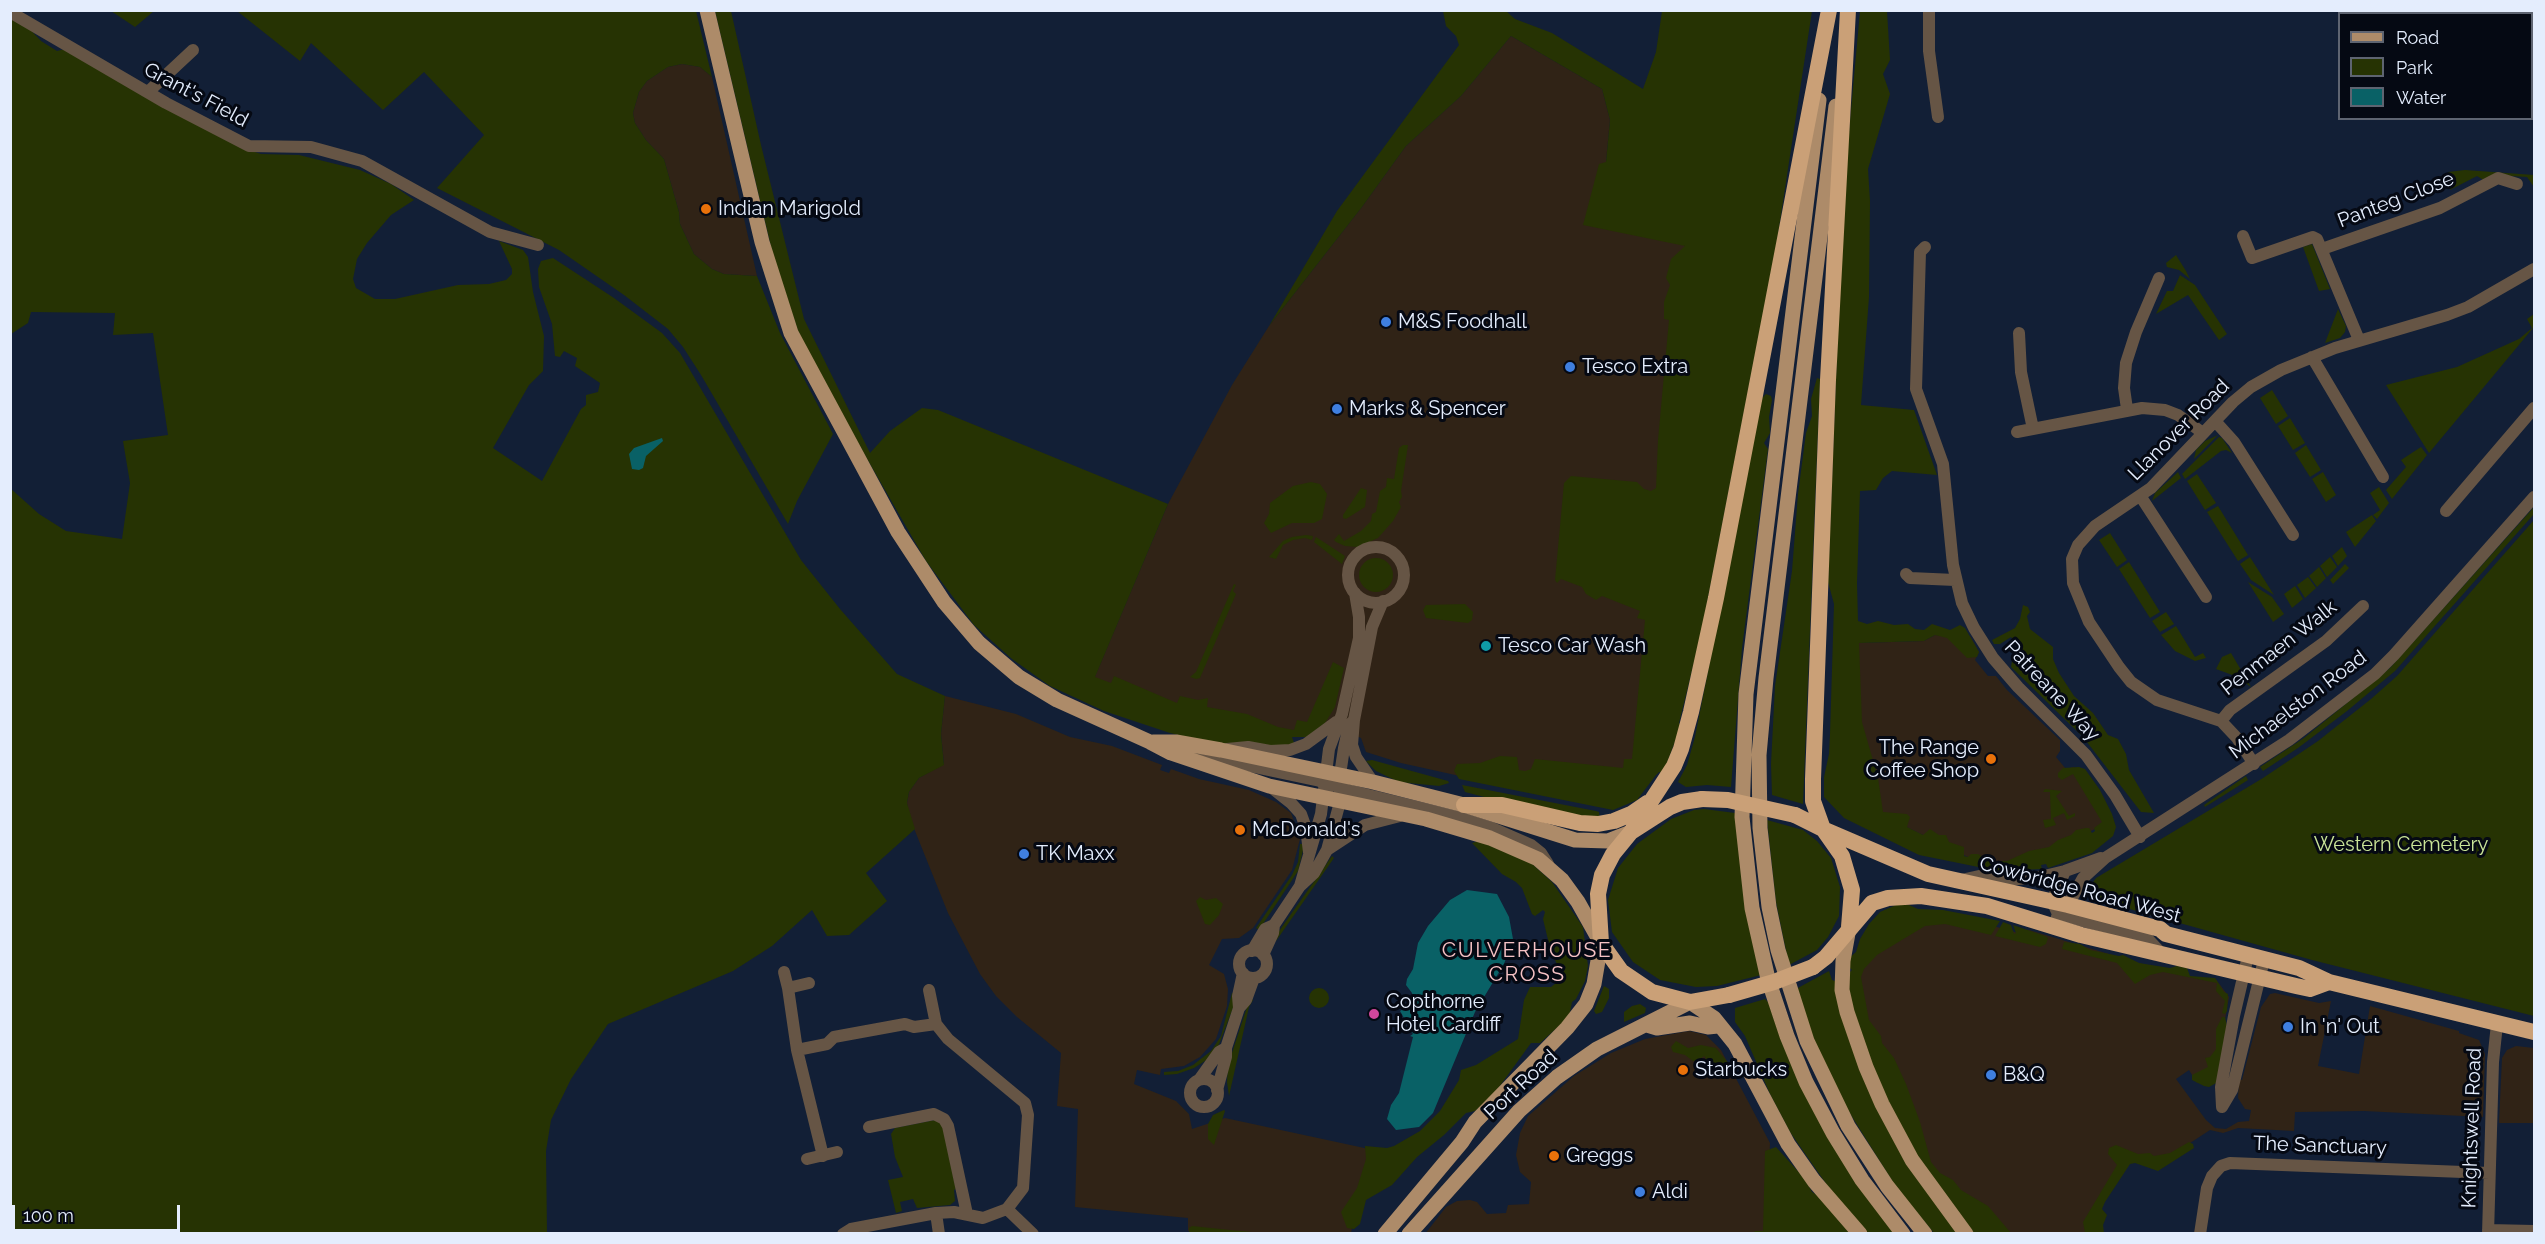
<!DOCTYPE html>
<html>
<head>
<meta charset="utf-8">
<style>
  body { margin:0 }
  #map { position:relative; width:2545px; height:1244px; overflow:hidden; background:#121f36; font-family:Raleway,sans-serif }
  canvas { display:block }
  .frame { position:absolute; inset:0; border:12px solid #e4edfd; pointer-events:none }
  .legend { position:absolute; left:2338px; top:12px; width:195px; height:108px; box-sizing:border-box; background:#050913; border:2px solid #5e6471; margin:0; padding:8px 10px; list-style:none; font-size:18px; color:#e4edfd }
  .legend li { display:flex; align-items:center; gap:12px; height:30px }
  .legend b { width:30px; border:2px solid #5e6471 }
  .scale { position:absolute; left:12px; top:1205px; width:168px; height:27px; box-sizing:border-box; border:3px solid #e4edfd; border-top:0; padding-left:8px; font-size:18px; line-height:21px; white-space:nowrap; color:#e4edfd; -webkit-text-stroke:4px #050913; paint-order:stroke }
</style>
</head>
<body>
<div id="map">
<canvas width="2545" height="1244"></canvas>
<div class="frame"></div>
<ul class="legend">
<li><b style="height:8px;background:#ad8b69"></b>Road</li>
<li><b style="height:16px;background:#263303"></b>Park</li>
<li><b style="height:16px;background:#096166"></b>Water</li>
</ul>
<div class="scale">100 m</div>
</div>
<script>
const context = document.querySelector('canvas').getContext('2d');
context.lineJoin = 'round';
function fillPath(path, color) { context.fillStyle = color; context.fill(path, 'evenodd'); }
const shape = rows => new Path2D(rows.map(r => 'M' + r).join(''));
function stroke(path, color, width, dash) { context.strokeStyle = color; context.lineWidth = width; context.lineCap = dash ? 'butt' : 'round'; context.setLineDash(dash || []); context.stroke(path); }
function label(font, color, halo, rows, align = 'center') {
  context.font = font + ' Raleway,sans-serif'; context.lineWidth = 6; context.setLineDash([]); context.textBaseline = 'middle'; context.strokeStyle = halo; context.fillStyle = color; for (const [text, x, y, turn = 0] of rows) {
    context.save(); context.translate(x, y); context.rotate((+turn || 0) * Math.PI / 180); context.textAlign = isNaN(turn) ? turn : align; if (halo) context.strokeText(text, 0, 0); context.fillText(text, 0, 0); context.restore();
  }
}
fillPath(shape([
  [1511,36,1602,89,1610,120,1606,162,1685,246,1645,776,1564,799,1401,763,1366,752,1361,738,1324,723,1284,736,1088,693,1168,504,1232,385,1269,326,1362,207,1406,146,1461,96],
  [682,64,700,67,712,77,757,276,724,274,712,269,694,254,680,224,679,212,664,159,646,140,635,123,633,113,639,92,647,81,668,67],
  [1935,635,1970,636,1979,652,1975,660,1988,676,1996,676,2007,690,2060,740,2060,751,2056,757,2066,769,2074,767,2106,824,2006,870,1970,858,1882,815,1859,722,1858,643,1924,641],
  [945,696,1016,714,1070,737,1112,746,1162,765,1160,770,1169,773,1171,769,1199,779,1249,790,1276,802,1291,813,1300,839,1292,870,1253,928,1239,938,1222,939,1209,965,1224,974,1228,989,1227,1006,1216,1039,1200,1057,1184,1066,1161,1069,1160,1075,1137,1070,1134,1084,1176,1101,1189,1114,1192,1129,1225,1118,1369,1149,1351,1233,1210,1233,1188,1231,1188,1218,1075,1207,1078,1109,1057,1106,1061,1053,1017,1017,996,996,980,974,948,913,909,816,907,803,909,792,919,778,944,764,941,734],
  [1925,916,1972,920,2022,934,2029,930,2139,963,2201,979,2215,978,2229,997,2215,1075,2197,1083,2189,1070,2176,1079,2206,1120,2215,1128,2226,1129,2238,1122,2249,1121,2251,1110,2245,1109,2238,1098,2239,1079,2242,1080,2261,1007,2270,994,2275,993,2319,1003,2331,1001,2318,1066,2359,1074,2370,1006,2459,1031,2459,1033,2479,1040,2485,1054,2483,1117,2364,1111,2295,1112,2294,1131,2238,1128,2223,1133,2210,1130,2155,1166,2128,1158,2094,1218,2095,1233,1994,1233,1924,1157,1864,1025,1856,966],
  [1689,1031,1706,1035,1721,1050,1770,1143,1767,1230,1764,1233,1425,1234,1446,1207,1457,1201,1470,1200,1477,1202,1487,1214,1506,1213,1508,1205,1529,1204,1531,1182,1520,1172,1516,1155,1520,1133,1528,1116,1574,1076,1611,1053,1645,1039],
  [2516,1046,2534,1048,2534,1123,2499,1123,2502,1058,2507,1050]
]), '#302316');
fillPath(shape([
  [111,11,154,11,135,27],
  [237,11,696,11,712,77,700,67,682,64,668,67,647,81,639,92,633,113,635,123,646,140,664,159,679,212,680,224,694,254,712,269,724,274,757,276,780,333,833,434,797,501,788,524,701,375,683,347,668,329,624,295,559,250,437,188,484,135,424,72,383,110,311,43,300,61],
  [715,11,731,11,761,145,804,319,870,453,890,431,922,408,938,410,1168,504,1095,677,1111,683,1114,676,1177,703,1180,696,1198,700,1208,698,1207,707,1247,714,1278,727,1294,730,1297,720,1307,722,1333,662,1344,668,1335,707,1325,723,1307,737,1292,737,1295,746,1293,746,1217,744,1170,733,1104,711,1050,686,1012,659,974,625,926,561,817,372,798,331,773,255],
  [1443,11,1506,11,1515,19,1552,33,1643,89,1656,52,1662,11,1812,11,1777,241,1701,634,1679,723,1681,726,1663,773,1659,772,1656,775,1637,800,1613,810,1459,779,1454,771,1457,764,1480,763,1500,756,1517,757,1519,770,1525,771,1531,769,1535,759,1623,768,1624,759,1632,759,1645,620,1637,618,1640,611,1602,596,1596,600,1586,594,1582,587,1561,579,1557,583,1555,580,1564,483,1571,476,1637,482,1644,489,1651,491,1656,488,1658,440,1669,320,1664,319,1664,302,1670,285,1666,278,1671,259,1685,246,1583,225,1599,164,1606,162,1610,120,1602,89,1511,36,1461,96,1406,146,1362,207,1269,326,1337,211,1459,45,1456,36,1446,26],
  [1860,11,1887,11,1890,60,1883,74,1890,94,1868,169,1870,201,1869,297,1861,405,1914,410,1937,475,1892,471,1883,478,1876,490,1860,491,1857,583,1858,621,1867,624,1878,621,1894,625,1908,624,1915,629,1924,630,1932,624,1950,630,1960,625,1965,628,1979,652,1977,657,1967,658,1947,638,1935,635,1924,641,1859,643,1862,722,1878,778,1883,812,1907,814,1910,817,1907,827,1923,835,1930,829,1939,835,1946,835,1949,842,1964,847,1964,856,1968,857,1971,854,1978,854,1990,861,2007,861,2029,851,2049,847,2058,840,2071,835,2076,830,2086,828,2089,828,2092,833,2095,831,2094,828,2102,822,2073,774,2062,780,2058,777,2058,773,2063,768,2079,767,2085,769,2100,790,2112,814,2116,827,2113,836,2092,853,2048,868,2046,864,2041,865,2042,869,1998,871,1919,855,1844,818,1824,797,1824,777,1829,754,1830,734,1834,604,1828,582,1843,198],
  [11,15,22,21,41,41,57,51,69,48,246,149,261,154,299,155,360,170,391,184,414,200,391,215,367,243,357,259,353,279,356,288,375,299,395,299,458,285,489,284,506,280,512,274,512,269,499,241,523,250,528,257,533,292,544,336,543,371,529,385,493,448,542,481,581,409,586,405,586,395,598,392,600,383,575,366,577,358,564,351,560,357,555,356,552,324,539,287,538,269,541,261,553,258,614,298,662,333,680,353,801,560,840,609,897,674,945,696,941,734,944,765,919,778,909,792,907,803,915,829,866,873,887,901,849,935,827,936,812,910,772,946,733,971,608,1024,571,1079,551,1120,546,1151,547,1233,11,1233,10,488,39,514,66,531,122,539,130,483,123,441,168,435,153,333,113,335,115,313,31,312,28,323,11,334],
  [2465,170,2534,175,2534,187,2527,177,2496,175,2485,181,2477,176,2450,190,2451,181,2448,172],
  [2312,244,2330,289,2319,291,2303,247],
  [2176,255,2186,271,2190,279,2179,270,2167,267,2166,263],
  [2180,275,2195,285,2227,334,2219,340,2188,295,2156,314,2167,291,2173,291],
  [2338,309,2346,326,2345,332,2340,338,2325,343],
  [2534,314,2533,328,2429,453,2386,385,2457,367,2519,339,2532,328,2527,319],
  [1817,378,1820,379,1803,804,1772,795,1771,764,1775,686,1792,571,1798,494,1806,433,1812,416,1811,399],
  [2272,390,2288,416,2276,424,2260,398],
  [1766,394,1771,396,1772,400,1769,417,1770,433,1764,443,1768,449,1742,648,1731,787,1707,785,1686,787,1678,782,1687,765,1695,737,1762,398],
  [2290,418,2305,443,2293,450,2278,426],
  [2218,435,2194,459,2196,450,2205,441],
  [2219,437,2222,438,2232,453,2226,450,2221,451,2185,479,2182,474],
  [1403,445,1408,445,1401,491,1402,497,1399,502,1401,507,1393,521,1378,538,1358,547,1345,546,1336,542,1334,540,1339,534,1344,541,1361,531,1371,521,1372,514,1376,512,1380,491,1386,487,1387,478,1394,479,1399,448],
  [2306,445,2321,470,2310,477,2295,453],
  [2421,447,2427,455,2392,499,2386,490,2406,467,2401,460],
  [2178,472,2181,478,2152,501,2155,493],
  [2323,472,2336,495,2326,502,2312,479],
  [2197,474,2216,503,2205,510,2187,481],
  [1311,482,1320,484,1327,494,1322,519,1314,523,1292,523,1271,533,1264,523,1269,514,1270,503,1293,486],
  [2379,487,2389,503,2377,519,2373,515,2380,510,2370,493],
  [1361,488,1367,490,1365,507,1346,519,1343,518,1343,515],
  [2218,506,2248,555,2238,561,2207,512],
  [2534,507,2534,514,2395,671,2347,711,2298,748,2263,771,2260,767,2304,738,2390,668],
  [2372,515,2376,521,2355,547,2346,532],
  [2534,520,2534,1016,2312,960,2108,903,2095,897,2091,885,2096,878,2263,778,2318,741,2371,699,2397,676],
  [2110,533,2127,560,2117,567,2099,540],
  [1306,535,1313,536,1312,540,1305,538,1293,540,1283,545,1276,559,1269,557,1283,541,1292,537],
  [1316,537,1345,556,1342,564,1314,542],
  [2342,547,2347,556,2338,566,2332,556],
  [2250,557,2274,595,2251,580,2240,564],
  [2330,557,2337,567,2327,577,2320,566],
  '1359 575a17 17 0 1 1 34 0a17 17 0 1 1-34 0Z',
  [2129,562,2160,612,2150,618,2119,569],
  [2345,564,2349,568,2333,584,2330,580],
  [2319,567,2326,578,2317,587,2309,576],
  [2308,577,2316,588,2305,598,2297,585],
  [2248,582,2272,597,2284,614,2273,622],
  [1234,584,1236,585,1233,591,1236,594,1200,678,1196,679,1190,677,1196,672],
  [2295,586,2303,599,2292,608,2284,594],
  [1465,604,1473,612,1472,620,1468,623,1426,618,1423,610,1426,605],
  [2023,605,2028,607,2030,612,2027,616,2030,629,2053,647,2053,659,2059,673,2074,696,2093,713,2108,735,2118,739,2126,754,2129,770,2154,813,2141,812,2083,737,2011,667,2012,661,2024,653,2011,637,2000,644,1994,644,1992,640,2015,628,2020,619],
  [2166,612,2174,624,2160,632,2152,621],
  [2176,626,2195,657,2203,653,2206,658,2195,661,2175,651,2161,635],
  [2231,653,2251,687,2235,676,2216,669,2222,657],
  [1372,760,1448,781,1449,783,1439,786,1399,782,1376,771,1366,761],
  [2246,776,2248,780,2205,807,2204,805],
  [1462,785,1596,811,1599,812,1600,820,1550,814,1465,792],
  [2045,789,2062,791,2056,796,2069,816,2075,813,2075,816,2067,820,2064,813,2053,818,2056,825,2045,828,2043,820,2051,819,2050,792,2043,792],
  [1704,809,1735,813,1761,975,1717,986,1696,987,1660,980,1633,962,1612,932,1608,900,1618,868,1637,844,1671,819,1694,810],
  [1767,820,1803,830,1817,841,1831,858,1840,887,1839,916,1828,937,1817,950,1789,965,1776,902],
  [1479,841,1528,860,1552,882,1583,927,1588,966,1585,981,1576,999,1572,1002,1569,1017,1540,1043,1531,1043,1494,1094,1475,1111,1466,1113,1444,1135,1417,1157,1392,1185,1366,1200,1360,1224,1354,1229,1347,1228,1341,1212,1357,1188,1366,1159,1365,1146,1387,1148,1394,1146,1420,1131,1440,1111,1459,1080,1461,1070,1476,1065,1518,1039,1524,1000,1530,987,1551,987,1556,983,1558,967,1550,948,1543,919,1545,912,1543,910,1535,916,1532,914,1522,888,1516,882,1502,874,1472,843],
  [1300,844,1303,844,1303,850,1298,871,1259,930,1256,928,1292,875,1298,862],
  [1332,856,1334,858,1276,941,1277,934],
  [1200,897,1206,900,1216,898,1223,904,1219,915,1210,925,1205,924,1196,901],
  [1896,905,1909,905,1918,909,1943,910,2000,921,1991,935,1945,924,1925,926,1877,955,1864,969,1861,977,1869,1020,1881,1036,1882,1043,1894,1058,1906,1084,1920,1122,1931,1162,1940,1173,1953,1180,1961,1190,1988,1206,2011,1233,1974,1233,1922,1165,1879,1085,1849,999,1849,973,1852,970,1849,967,1849,958,1856,952,1860,939,1869,924,1880,912],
  [2003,922,2011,925,2014,934,2016,933,2013,925,2045,936,2048,938,2046,944,2040,947,1995,936],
  [2064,942,2080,944,2090,950,2119,956,2123,955,2139,963,2170,968,2177,966,2187,968,2190,976,2215,978,2224,992,2228,994,2227,1011,2225,1014,2222,1013,2225,1001,2216,991,2217,983,2163,972,2150,975,2135,984,2117,963,2062,949],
  [1829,971,1832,980,1835,981,1856,1055,1960,1233,1934,1233,1896,1187,1841,1099,1812,1036,1796,989],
  [1604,986,1609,989,1609,998,1602,1012,1596,1014,1594,1011],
  '1309 998a10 10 0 1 1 20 0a10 10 0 1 1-20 0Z',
  [1232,993,1235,993,1233,1008,1218,1047,1208,1059,1194,1068,1177,1074,1164,1075,1164,1072,1178,1071,1193,1065,1211,1051,1221,1036],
  [1250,998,1253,1000,1249,1007,1229,1096,1227,1082,1228,1065],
  [1765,999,1769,1003,1895,1233,1866,1233,1843,1208,1790,1132,1770,1094,1745,1036,1735,1022,1735,1008],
  [1640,1004,1646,1008,1645,1013,1624,1022,1624,1012,1632,1006],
  [2222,1017,2225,1017,2229,1034,2218,1082,2209,1087,2204,1086,2192,1080,2192,1075,2208,1067,2205,1058,2210,1057,2216,1049,2216,1029],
  [1676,1041,1688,1048,1701,1045,1716,1048,1729,1064,1728,1071,1725,1074,1719,1075,1704,1056,1699,1060,1693,1061,1685,1055,1673,1052,1671,1047],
  [1224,1110,1225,1111,1214,1145,1208,1139,1208,1124,1213,1115],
  [935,1120,942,1123,956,1189,954,1190,955,1201,950,1205,917,1208,913,1199,900,1202,902,1211,896,1213,888,1180,903,1177,895,1157,891,1134,895,1128],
  [2189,1142,2193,1144,2194,1148,2158,1171,2135,1163,2130,1164,2105,1202,2102,1209,2107,1215,2103,1225,2104,1233,2085,1233,2083,1222,2117,1165,2108,1154,2109,1148,2116,1145,2138,1154,2150,1153,2154,1156,2170,1153],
  [1776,1147,1805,1179,1812,1192,1822,1198,1855,1234,1752,1234,1755,1231,1763,1231,1765,1151],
  [1192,1226,1230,1230,1263,1233,1189,1233,1189,1228]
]), '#263303');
fillPath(shape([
  [662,438,663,441,646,456,643,468,639,470,632,469,629,454,634,448],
  [1467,890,1497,894,1509,917,1513,939,1504,964,1475,1012,1433,1113,1419,1127,1396,1130,1387,1119,1391,1105,1399,1093,1413,1037,1410,1036,1413,1034,1400,1011,1415,1002,1412,993,1406,985,1407,979,1413,969,1418,943,1428,926,1450,900]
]), '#096166');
stroke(shape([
  [1929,10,1929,51,1938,117],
  [10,12,166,103,249,146,311,147,362,161,490,232,538,245],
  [148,92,193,50],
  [2243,236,2252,258,2313,237,2317,239,2359,340],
  [1925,247,1920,252,1916,389,1943,464,1953,565,1962,603,1974,628,1993,658,2018,687,2086,755,2115,795,2140,837],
  [2322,249,2440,208,2498,178,2517,184],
  [2019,333,2021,372,2033,429],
  [2312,357,2383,477],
  [2127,409,2124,388,2126,363,2136,332,2159,278],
  [2215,421,2234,442,2293,535],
  [2017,432,2142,408,2165,410,2178,415,2203,433],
  [2141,497,2206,597],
  [2446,511,2534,408],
  '1348 575a28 28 0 1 1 56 0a28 28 0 1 1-56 0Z',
  [1906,574,1910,578,1955,580],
  [2221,721,2230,710,2326,641,2363,606],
  [1227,749,1248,747,1270,751,1290,750,1306,744,1336,722],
  [1193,751,1240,764,1320,781,1330,787],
  [2254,764,2237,738,2221,721,2157,700,2131,682,2119,667,2089,622,2073,583,2072,559,2078,545,2095,526,2151,488,2233,402,2251,387,2281,370,2335,348,2447,315,2468,307,2534,269],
  [1373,782,1356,757,1352,745,1354,720,1372,627,1383,601],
  [1335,784,1340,788,1458,817,1492,828,1531,845,1541,853,1548,864],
  [1272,788,1291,803,1301,814,1306,828,1309,852],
  [1327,850,1365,825,1400,816],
  [2065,871,2052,901,2058,914,2148,939,2162,954],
  [1961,880,1979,876,2007,880,2040,877,2065,871,2101,858],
  [1300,886,1321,814,1329,749,1342,714,1359,638,1359,617,1355,593],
  [2054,926,2058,914,2068,905,2083,878,2105,858,2289,740,2375,674,2394,655,2534,497],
  '1239 964a14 14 0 1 1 28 0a14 14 0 1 1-28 0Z',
  [1252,951,1265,929,1274,925],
  [1263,955,1273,933,1274,925,1300,886,1314,873,1327,850,1340,802,1340,775,1344,748,1349,725,1354,720],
  [784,972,788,988,809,983],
  [788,988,797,1050,827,1044,834,1037,905,1024,914,1027,936,1024],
  [1239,1008,1238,996,1243,973],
  [797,1050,823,1156],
  '1190 1093a14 14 0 1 1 28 0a14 14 0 1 1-28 0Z',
  [1199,1080,1219,1052,1226,1048],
  [1217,1090,1226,1057,1226,1048,1239,1008,1246,1000,1254,978],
  [2222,1107,2221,1087,2234,1016,2248,956],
  [2222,1107,2232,1090,2264,960],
  [869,1127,934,1114,944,1119,948,1126,967,1214],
  [807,1159,837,1152],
  [1007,1209,1033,1234],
  [936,1213,939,1234],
  [2488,1230,2534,1231],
  [843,1234,851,1229,936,1213,954,1212,983,1218,1007,1209,1023,1188,1028,1115,1025,1103,948,1039,936,1024,929,990],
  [2200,1234,2207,1188,2212,1176,2221,1166,2230,1163,2489,1173],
  [2488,1234,2493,1062,2497,1024]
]), '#665545', 12);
stroke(shape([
  [707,10,762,242,791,333,898,532,944,602,979,643,1019,677,1057,700,1150,742,1171,753,1269,786,1426,819,1490,838,1538,859,1562,880,1578,902,1601,943,1594,984,1586,1004,1567,1028,1475,1122,1462,1142,1385,1234],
  [1819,100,1746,694,1742,817,1752,908,1768,979,1787,1036,1806,1082,1833,1133,1862,1180,1903,1234],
  [1836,106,1766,678,1759,755,1760,828,1769,907,1778,950,1807,1041,1848,1126,1887,1186,1925,1234],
  [1153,742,1176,742,1221,750,1373,782,1464,805,1575,840,1608,841,1631,832],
  [1849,928,1843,961,1842,990,1847,1012,1866,1067,1882,1104,1912,1160,1966,1234],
  [1647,1025,1657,1028,1690,1023,1708,1027,1718,1026],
  [1409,1234,1519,1111,1557,1077,1597,1049,1690,1002,1714,1018,1735,1044,1788,1144,1814,1181,1860,1234]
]), '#ad8b69', 15);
stroke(shape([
  [1702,799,1682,802,1670,807,1631,832,1613,854,1602,875,1598,894,1601,943,1621,971,1652,992,1690,1002,1729,995],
  [1464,805,1502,805,1580,823,1598,824,1614,821,1631,814,1647,803],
  [1795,815,1823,829,1842,856,1852,890,1849,927],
  [1823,829,1813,801,1813,779,1828,380,1848,10],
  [1823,829,1928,874,2068,905,2160,929,2166,934,2299,968,2329,982,2534,1032],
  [1631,832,1674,766,1681,749,1691,712,1716,598,1829,10],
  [1813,967,1826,957,1872,903,1888,898,1921,896,1987,906,2081,935,2296,986,2310,989,2329,982]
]), '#caa077', 16);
stroke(shape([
  [1702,799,1728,800,1795,815],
  [1729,995,1774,982,1813,967]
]), '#caa077', 16);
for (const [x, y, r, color] of [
  [706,209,6,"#e8710a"],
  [1386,322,6,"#3f7fe0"],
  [1570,367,6,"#3f7fe0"],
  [1337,409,6,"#3f7fe0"],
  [1486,646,6,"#0f9aa8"],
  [1991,759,6,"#e8710a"],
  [1240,830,6,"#e8710a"],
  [1024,854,6,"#3f7fe0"],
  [1374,1014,6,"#d1479c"],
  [2288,1027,6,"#3f7fe0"],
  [1683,1070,6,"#e8710a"],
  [1991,1075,6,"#3f7fe0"],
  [1554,1156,6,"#e8710a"],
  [1640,1192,6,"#3f7fe0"]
]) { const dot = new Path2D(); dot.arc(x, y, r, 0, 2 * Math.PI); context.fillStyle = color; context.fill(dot); stroke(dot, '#050913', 2); }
label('20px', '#e4edfd', '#050913', [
  ["Grant's Field",196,95,28],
  ["Panteg Close",2396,200,-21],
  ["Llanover Road",2179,430,-45],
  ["Penmaen Walk",2279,648,-38],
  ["Patreane Way",2052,691,47],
  ["Michaelston Road",2298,705,-37],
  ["Cowbridge Road West",2080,890,15],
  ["Port Road",1521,1085,-43],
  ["Knightswell Road",2472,1128,-88],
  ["The Sanctuary",2320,1146,2]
]);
label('20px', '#e4edfd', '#050913', [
  ["Indian Marigold",718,209],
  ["M&S Foodhall",1398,322],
  ["Tesco Extra",1582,367],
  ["Marks & Spencer",1349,409],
  ["Tesco Car Wash",1498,646],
  ["The Range",1979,748,"right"],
  ["Coffee Shop",1979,771,"right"],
  ["McDonald's",1252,830],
  ["TK Maxx",1036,854],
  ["Copthorne",1386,1002],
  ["Hotel Cardiff",1386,1025],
  ["In 'n' Out",2300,1027],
  ["Starbucks",1695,1070],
  ["B&Q",2003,1075],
  ["Greggs",1566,1156],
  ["Aldi",1652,1192]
], 'left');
label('20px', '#cae598', '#050913', [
  ["Western Cemetery",2401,845]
]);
context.letterSpacing = '1.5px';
label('21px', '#f6c2c5', '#050913', [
  ["CULVERHOUSE",1527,951],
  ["CROSS",1527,975]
]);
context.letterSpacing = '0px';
</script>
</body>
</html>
